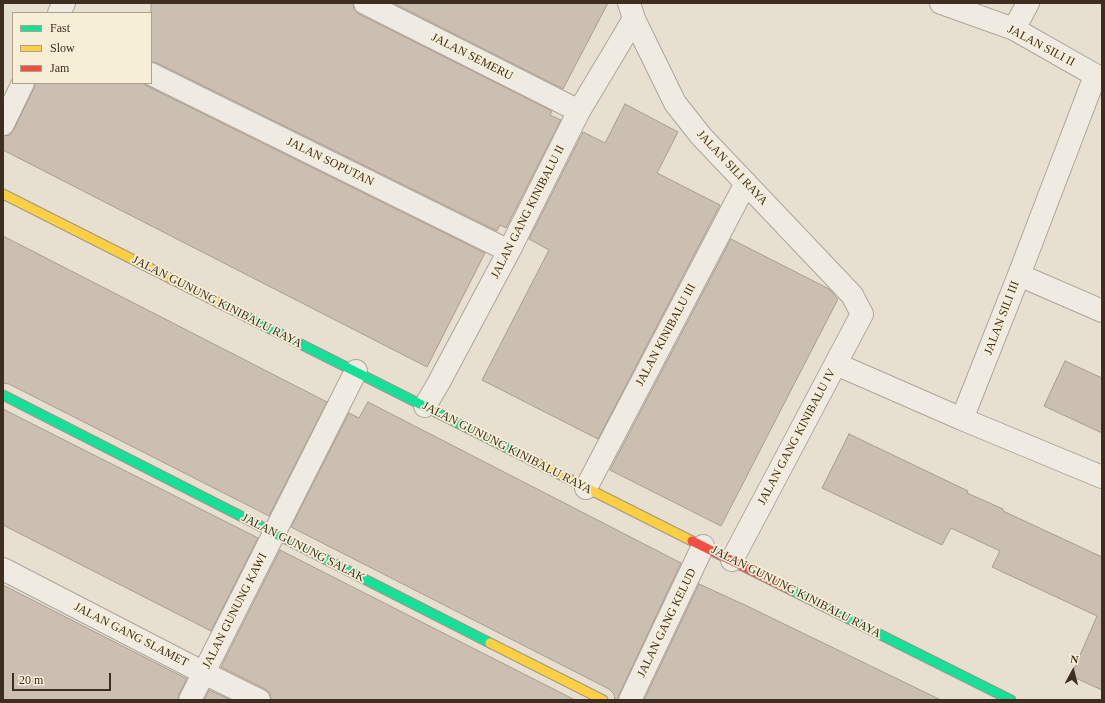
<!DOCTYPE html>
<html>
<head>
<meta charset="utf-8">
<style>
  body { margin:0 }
  #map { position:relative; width:1105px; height:703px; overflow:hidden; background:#e7e0d1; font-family:"Times New Roman",serif }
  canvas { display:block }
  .frame { position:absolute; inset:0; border:4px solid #3d2e20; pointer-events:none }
  .legend { position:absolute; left:12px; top:12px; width:140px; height:72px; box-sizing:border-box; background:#f7eed8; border:1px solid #ada18e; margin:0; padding:5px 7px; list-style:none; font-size:12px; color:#3d2e20 }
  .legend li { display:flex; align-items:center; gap:8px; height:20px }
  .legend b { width:20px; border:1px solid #ada18e }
  .north { position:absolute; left:1053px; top:651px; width:40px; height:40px; -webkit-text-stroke:3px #f7eed8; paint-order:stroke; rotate:7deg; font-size:11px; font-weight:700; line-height:16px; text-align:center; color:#3d2e20 }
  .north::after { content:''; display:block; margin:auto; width:14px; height:18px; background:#3d2e20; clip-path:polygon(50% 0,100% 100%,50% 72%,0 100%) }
  .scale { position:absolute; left:12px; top:673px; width:99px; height:18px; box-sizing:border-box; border:2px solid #3d2e20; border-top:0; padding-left:5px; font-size:12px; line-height:14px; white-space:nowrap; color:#3d2e20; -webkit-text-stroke:3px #f7eed8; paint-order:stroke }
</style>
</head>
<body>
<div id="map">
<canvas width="1105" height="703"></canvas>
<div class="frame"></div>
<ul class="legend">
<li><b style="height:5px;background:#16e098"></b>Fast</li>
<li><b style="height:5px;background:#ffcf43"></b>Slow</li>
<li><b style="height:5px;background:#f24e42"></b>Jam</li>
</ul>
<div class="north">N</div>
<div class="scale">20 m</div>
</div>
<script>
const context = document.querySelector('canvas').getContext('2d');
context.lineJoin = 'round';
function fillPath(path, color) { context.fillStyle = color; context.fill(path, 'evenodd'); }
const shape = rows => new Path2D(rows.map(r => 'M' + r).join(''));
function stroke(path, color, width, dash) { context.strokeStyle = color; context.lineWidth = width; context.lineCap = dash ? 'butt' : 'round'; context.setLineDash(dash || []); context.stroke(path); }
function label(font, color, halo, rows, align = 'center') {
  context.font = font + ' "Times New Roman",serif'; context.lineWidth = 3.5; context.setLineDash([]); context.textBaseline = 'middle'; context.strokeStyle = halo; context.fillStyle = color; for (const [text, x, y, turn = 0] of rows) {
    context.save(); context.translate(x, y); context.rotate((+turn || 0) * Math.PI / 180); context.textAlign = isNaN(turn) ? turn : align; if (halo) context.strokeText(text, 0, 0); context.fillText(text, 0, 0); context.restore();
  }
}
const building = shape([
  [151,3,353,3,354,10,359,14,552,111,550,115,561,120,506,228,500,225,497,231,157,63,151,62,151,3],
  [393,3,608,3,563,89,393,3],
  [35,83,143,83,145,85,485,253,427,367,3,150,3,136,10,135,14,129,34,88,35,83],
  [625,104,678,132,657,173,720,205,598,439,482,380,549,250,529,239,583,132,605,143,625,104],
  [3,236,327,402,269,516,9,384,3,383,3,236],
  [731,239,829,289,838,299,721,526,610,470,731,239],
  [1065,361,1102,378,1102,433,1044,406,1065,361],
  [368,402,681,563,619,695,618,700,615,700,614,694,609,689,291,527,349,413,359,418,368,402],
  [3,409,258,538,211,631,3,525,3,409],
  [849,434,968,491,967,493,1003,509,1003,511,1102,557,1102,690,1071,676,1097,616,992,567,1000,551,951,528,942,545,822,488,849,434],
  [280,550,575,700,271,700,270,693,265,689,221,667,280,550],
  [699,584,747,606,941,700,644,700,699,584],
  [3,585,187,679,179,694,178,700,3,700,3,585],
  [209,690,231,700,204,700,209,690]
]);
fillPath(building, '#cbbfb2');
stroke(building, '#a89c90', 1);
const street = shape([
  [365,3,579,111],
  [629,3,634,19,675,103,701,136,852,295,862,314,732,560],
  [941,3,1014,29,1102,79],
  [59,13,64,3],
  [1014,29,1028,3],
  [151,74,509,251],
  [1095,76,1019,275,962,419,1102,477],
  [3,124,23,83],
  [1019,275,1102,311],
  [836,364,962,419],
  [425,406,438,384,509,251,579,111,634,19],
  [586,488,746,183],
  [3,569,204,673,259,700],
  [190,700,356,371],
  [630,700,703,546]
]);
const fast = shape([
  [219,303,535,462],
  [3,395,490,643],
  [791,590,1011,700]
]);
const slow = shape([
  [3,194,219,303],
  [535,462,692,541],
  [490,643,603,700]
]);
const jam = shape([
  [692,541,791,590]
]);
stroke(street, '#ada599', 24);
stroke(fast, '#9c958a', 11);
stroke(slow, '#9c958a', 11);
stroke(jam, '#9c958a', 11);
stroke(street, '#efebe3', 22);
stroke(fast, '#16e098', 9);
stroke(slow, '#ffcf43', 9);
stroke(jam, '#f24e42', 9);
label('12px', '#3d2e20', '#f7eed8', [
  ["JALAN SILI II",1041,46,28],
  ["JALAN SEMERU",472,57,27],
  ["JALAN SOPUTAN",330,162,26],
  ["JALAN SILI RAYA",732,168,47],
  ["JALAN GANG KINIBALU II",528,212,-63],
  ["JALAN GUNUNG KINIBALU RAYA",217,302,27],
  ["JALAN SILI III",1002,318,-69],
  ["JALAN KINIBALU III",666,335,-62],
  ["JALAN GANG KINIBALU IV",797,437,-62],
  ["JALAN GUNUNG KINIBALU RAYA",507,448,27],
  ["JALAN GUNUNG SALAK",303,548,27],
  ["JALAN GUNUNG KINIBALU RAYA",796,592,27],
  ["JALAN GUNUNG KAWI",235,611,-63],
  ["JALAN GANG KELUD",667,623,-64],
  ["JALAN GANG SLAMET",131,635,27]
]);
</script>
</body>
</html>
